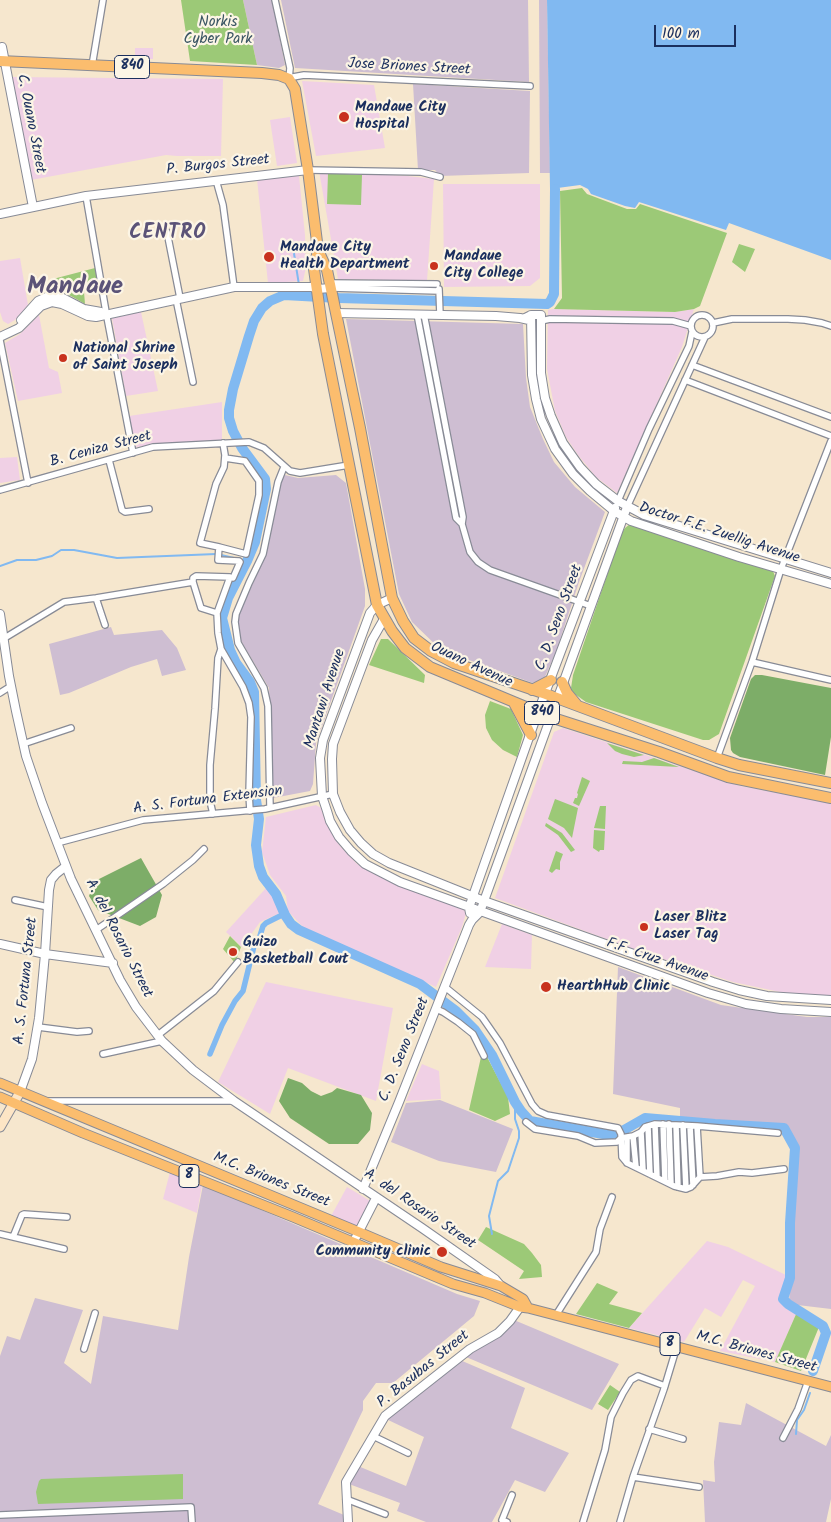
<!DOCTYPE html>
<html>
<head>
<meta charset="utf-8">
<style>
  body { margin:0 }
  #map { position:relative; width:831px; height:1522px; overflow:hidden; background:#f6e7ce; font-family:Kalam,sans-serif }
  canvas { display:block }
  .scale { position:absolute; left:654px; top:25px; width:82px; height:22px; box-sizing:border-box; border:2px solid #1b2f5e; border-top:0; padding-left:6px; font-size:15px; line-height:18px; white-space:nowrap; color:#1b2f5e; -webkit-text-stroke:4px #fcf5e5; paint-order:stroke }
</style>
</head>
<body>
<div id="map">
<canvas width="831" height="1522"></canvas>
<div class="scale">100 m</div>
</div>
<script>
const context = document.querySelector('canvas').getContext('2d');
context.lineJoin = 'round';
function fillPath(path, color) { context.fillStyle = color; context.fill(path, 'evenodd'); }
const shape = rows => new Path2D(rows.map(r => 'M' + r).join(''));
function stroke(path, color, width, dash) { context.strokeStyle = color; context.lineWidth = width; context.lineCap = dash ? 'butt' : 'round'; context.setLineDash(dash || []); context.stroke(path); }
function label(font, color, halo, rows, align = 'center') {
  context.font = font + ' Kalam,sans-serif'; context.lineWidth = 4.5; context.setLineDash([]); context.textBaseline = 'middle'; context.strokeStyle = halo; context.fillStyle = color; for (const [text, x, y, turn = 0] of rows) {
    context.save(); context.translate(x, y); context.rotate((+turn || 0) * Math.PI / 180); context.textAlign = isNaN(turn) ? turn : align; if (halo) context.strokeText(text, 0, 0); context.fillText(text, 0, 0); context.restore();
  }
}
fillPath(shape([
  [135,48,153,48,153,59,135,59],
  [11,77,223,79,221,156,177,156,166,155,31,180],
  [302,81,374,85,385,148,316,156],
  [290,117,297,163,277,166,270,120],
  [319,171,407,176,434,179,427,281,338,279],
  [299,176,305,235,306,267,303,281,268,283,257,179],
  [443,184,540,184,540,278,530,286,444,287],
  [20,258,28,305,15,320,8,324,3,321,0,312,0,261],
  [554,309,675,312,694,309,682,347,617,493,596,477,578,455,566,437,555,411,547,369,548,310],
  [141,312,158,391,126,396,112,318],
  [39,315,49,368,58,372,62,393,18,401,5,343,20,334],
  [222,402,222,440,135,447,129,416],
  [17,457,20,480,0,483,0,458],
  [563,728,740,786,831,803,831,996,794,995,733,982,639,951,495,898,554,732],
  [316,805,321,808,325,821,340,846,357,864,383,878,464,910,466,913,462,927,436,987,303,927,288,911,286,896,270,875,262,852,266,817],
  [267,887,276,893,280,913,260,922,242,947,226,932],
  [502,924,532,935,531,969,485,967],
  [266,982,393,1008,376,1101,288,1068,270,1114,218,1082],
  [422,1064,439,1071,441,1099,406,1101],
  [170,1172,202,1185,197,1213,163,1199],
  [347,1187,372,1202,357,1226,331,1216],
  [707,1241,728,1247,790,1277,782,1302,797,1312,775,1362,720,1351,755,1286,743,1280,721,1317,705,1308,684,1342,629,1328]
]), '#f0d0e5');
fillPath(shape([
  [243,0,272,0,285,65,279,68,257,65],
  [281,0,528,0,529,82,295,68],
  [539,0,547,0,550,173,540,173],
  [413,84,530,91,529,173,440,176,435,170,418,170],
  [346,319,523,324,526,378,530,407,543,439,554,462,575,487,605,512,579,582,556,652,544,679,533,683,441,650,412,622,399,594],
  [285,475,298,478,336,475,346,483,365,589,365,606,316,743,313,784,310,791,273,798,269,688,240,639,238,616,265,556,280,483],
  [111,627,114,635,162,630,177,648,186,670,162,676,157,659,131,667,69,693,60,695,49,644],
  [618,967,721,1005,807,1017,831,1017,831,1309,789,1304,797,1149,785,1128,680,1118,680,1108,613,1094],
  [440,1100,513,1129,496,1172,439,1161,391,1142,406,1103],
  [203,1185,457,1294,480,1301,474,1316,393,1383,376,1383,363,1401,363,1410,318,1504,344,1515,345,1522,0,1522,0,1356,7,1336,20,1340,35,1298,83,1310,64,1363,91,1384,103,1316,178,1330,189,1257],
  [514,1320,619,1364,592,1410,466,1357],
  [460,1360,525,1388,511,1428,569,1453,545,1492,515,1480,492,1522,426,1522,397,1511,400,1503,349,1484,358,1466,406,1486,424,1437,386,1419],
  [746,1403,826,1446,831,1435,831,1499,826,1522,705,1522,703,1480,715,1482,714,1462,719,1422,741,1425]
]), '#cebed2');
fillPath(shape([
  [181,0,243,0,257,65,190,61],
  [328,173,362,175,361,205,327,204],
  [582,188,587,194,627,209,636,209,640,204,727,233,700,306,694,309,675,312,554,309,562,298,560,191],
  [739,244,755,249,745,272,732,262],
  [95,268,98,283,88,286,84,292,85,304,71,296,60,292,56,288,53,279],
  [630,524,772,569,775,576,719,734,709,740,703,740,586,702,572,692,571,688,573,675,621,534,625,528],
  [381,639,388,639,425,675,424,683,369,665],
  [490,701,511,709,523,735,517,757,503,750,492,740,486,728,485,715],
  [607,743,644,755,634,757,622,754,615,751],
  [654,758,679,767,622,764,623,761,642,762],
  [582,777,590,781,579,806,573,803,575,798,577,798,578,794,577,793],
  [555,799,578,808,572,838,564,828,548,819],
  [600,806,606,806,605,829,594,828],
  [546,823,562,833,575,850,571,852,558,835,545,826],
  [594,830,605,831,604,850,600,850,599,852,593,848],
  [556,851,563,854,560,862,560,870,556,869,552,873,549,871],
  [230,936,241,947,235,963,223,949],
  [486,1055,508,1097,510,1114,495,1121,469,1110,481,1057],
  [486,1227,524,1244,532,1253,541,1265,542,1277,519,1279,524,1271,478,1240],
  [597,1283,618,1292,609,1304,642,1313,629,1328,576,1314],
  [797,1312,819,1327,801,1371,775,1362],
  [610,1385,620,1392,608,1410,598,1404],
  [183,1474,183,1499,38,1504,36,1492,39,1481,41,1479]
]), '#9cc977');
fillPath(shape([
  [755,675,762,675,831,688,831,737,825,775,740,757,733,753,731,750,730,738,751,679],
  [141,858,162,895,156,917,140,926,98,910,89,896,95,881],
  [288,1078,302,1083,311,1091,321,1096,332,1092,337,1088,361,1095,372,1113,370,1130,358,1144,329,1144,290,1118,279,1101]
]), '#7dad68');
fillPath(shape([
  [547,0,831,0,831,260,729,223,726,230,639,202,635,208,625,206,591,194,588,189,580,185,550,189]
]), '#81b9f1');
stroke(shape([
  [292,241,299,285],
  [299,290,299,296],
  [221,555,247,561],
  [0,566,17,560,36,560,52,556,61,550,74,550,117,558,216,554],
  [492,1234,489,1216,498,1181,508,1171,519,1138,519,1131,515,1119,515,1102],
  [796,1434,797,1420,804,1410,810,1393]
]), '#81b9f1', 2);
stroke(shape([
  [210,1054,222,1025,235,1001,243,991,254,946,259,939,263,926,266,923,284,914]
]), '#81b9f1', 5.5);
stroke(shape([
  [555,189,554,294,550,302,547,304,339,298,284,295,270,301,262,308,254,321,249,336,233,389,229,410,229,418,233,431,242,448,265,479,266,489,255,542,247,561,228,598,222,618,230,650,236,663,250,682,254,692,256,800,259,819,256,845,259,866,263,877,276,894,285,915,291,924,299,930,420,984,456,1011,475,1030,492,1055,515,1102,521,1111,530,1121,609,1135,624,1130,645,1118,715,1124,784,1128,795,1148,790,1223,790,1278,783,1299,788,1304,823,1326,826,1333,813,1371]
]), '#81b9f1', 10);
const minor = shape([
  [275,0,290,68,289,79],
  [92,66,103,0],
  [289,79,293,77,304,75,530,86],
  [308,170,421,172,440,177],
  [216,180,223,205,234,287],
  [86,196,106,312,133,453],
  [167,232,180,298],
  [330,283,437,284],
  [331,288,439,291],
  [439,289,440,315],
  [176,299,193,382],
  [417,314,456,518,462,524],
  [424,314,463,517,462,524,470,552,478,562,490,570,591,606],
  '691 326a11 11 0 1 1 22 0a11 11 0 1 1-22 0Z',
  [541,321,550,319,673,321,691,326],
  [713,323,732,319,788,319,805,320,822,323,831,326],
  [0,340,28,483],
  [692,365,831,417],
  [685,380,831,436],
  [223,443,225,455,224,467,216,484,200,543,219,547,246,554,259,495,259,481,245,461,225,458],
  [109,460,122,510,125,512,149,509],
  [0,490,153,447,249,442,264,448,290,471,300,473,349,465],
  [618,501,649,429,689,346,692,332],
  [627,507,705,337],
  [230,577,217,613,218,633,221,649,243,687,249,703,251,717,249,794,250,811],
  [193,582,201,608,217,613],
  [96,598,105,625],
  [3,639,64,602,96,598,193,582,193,578,196,576,230,577,233,578,240,562,239,561,218,560,219,547],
  [752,662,831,680],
  [0,693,11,686],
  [23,744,71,728],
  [717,758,752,662,781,569,831,441],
  [270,808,268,706,264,688,238,643,235,622,236,614,249,583,263,554,278,482,284,467],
  [213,814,210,801,210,765,215,709,218,658,221,649],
  [57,843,143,820,265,809,333,794],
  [15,900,48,907],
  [96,930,163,884,193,860,204,849],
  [445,987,482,1017,500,1043,532,1104,538,1111,547,1115,618,1128,621,1134,622,1157,627,1163,674,1186,686,1189,691,1187,700,1177,697,1126],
  [436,1009,443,1012,458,1022,473,1034,484,1056],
  [38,1027,77,1032,89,1031],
  [158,1035,214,991,238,962],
  [103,1054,162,1041],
  [46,1101,234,1101],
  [526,1122,535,1129,578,1136,595,1143,617,1142,621,1138,633,1136,641,1132,645,1127,655,1124,697,1126,778,1133],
  [655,1124,657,1177],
  [663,1124,665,1181],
  [669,1124,671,1184],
  [676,1125,678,1187],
  [683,1125,686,1189],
  [648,1126,650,1174],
  [690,1126,693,1185],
  [641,1132,643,1170],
  [633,1136,636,1167],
  [627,1163,627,1137],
  [700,1177,717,1176,739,1172,752,1173,784,1169],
  [0,1234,64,1249],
  [13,1237,22,1215,24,1214,67,1217],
  [556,1315,596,1252,600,1229,612,1197],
  [84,1349,95,1313],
  [649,1429,683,1439],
  [373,1436,408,1453],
  [783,1438,798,1409,808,1381],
  [633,1477,699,1487],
  [346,1499,385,1514],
  [0,1515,191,1507,192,1522],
  [507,1522,502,1520,512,1495],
  [583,1522,605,1450,611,1417,623,1393,631,1380,638,1376,665,1386],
  [620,1522,633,1477,664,1389,677,1346]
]);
const tertiary = shape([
  [2,47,33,207],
  [0,214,86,196,308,170],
  [336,313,496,316,520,318,529,320],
  [531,315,532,375,536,399,541,419,555,449,573,474,590,491,614,511,631,521,739,557,831,584],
  [525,318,531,315,541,315,541,373,545,398,551,416,563,443,580,467,596,484,618,501,644,515,831,573],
  [21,320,38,301,51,295,59,296,84,309,101,312],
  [0,337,19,328,41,306,52,302,62,304,88,316,96,317,234,287,312,287,317,289,331,288],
  [392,598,377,605,370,613,323,740,320,758,322,796,327,811,330,821,339,837,351,851,365,864,400,882,708,993,746,1004,781,1009,831,1012],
  [0,614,9,676,16,711,26,756,42,803,71,879,120,980,136,1007,162,1041,193,1070,234,1101,422,1228,495,1279,501,1286],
  [384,619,372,640,333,744,332,759,333,794,340,812,350,830,361,843,373,854,389,863,484,901,713,982,739,990,767,996,831,1000],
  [470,913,469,908,473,896,538,712,615,508],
  [0,944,45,954,113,963],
  [20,1092,32,1059,39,1018,45,954,49,890,51,880,56,874,66,866],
  [363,1189,399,1102,469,925,472,920,480,912,627,507],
  [353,1243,376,1198],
  [348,1522,346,1482,385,1416,470,1349,498,1333,510,1321,520,1307]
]);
const secondary = shape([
  [0,1127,20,1092]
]);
const primary = shape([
  [0,1083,359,1232,441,1267,501,1286,523,1299,528,1308],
  [0,1097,83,1133,293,1217,453,1284,485,1293,520,1307,528,1308,831,1387]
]);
const trunk = shape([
  [0,61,262,73,279,75,289,79,295,89,308,170,318,250,327,270,360,428,392,598,403,621,414,638,431,651,454,663,546,694,717,758,739,765,831,783],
  [318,250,314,269,323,334,377,605,392,631,405,648,430,667,550,717,659,752,728,777,831,798],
  [562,682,567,693,577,705],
  [532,690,551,680],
  [514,703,531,735]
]);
stroke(minor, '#888b96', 8);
stroke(tertiary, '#888b96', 10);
stroke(secondary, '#888b96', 11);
stroke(primary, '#888b96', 11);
stroke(trunk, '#888b96', 12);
stroke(minor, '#fff', 5.5);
stroke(tertiary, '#fff', 8);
stroke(secondary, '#fde5c5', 9);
stroke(primary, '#fbbd6e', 9);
stroke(trunk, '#fbbd6e', 10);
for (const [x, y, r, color] of [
  [344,117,6,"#c8321e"],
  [269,257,6,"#c8321e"],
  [434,266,5,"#c8321e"],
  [63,358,5,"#c8321e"],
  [644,927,5,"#c8321e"],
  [233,952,5,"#c8321e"],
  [546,987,6,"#c8321e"],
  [442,1252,6,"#c8321e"]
]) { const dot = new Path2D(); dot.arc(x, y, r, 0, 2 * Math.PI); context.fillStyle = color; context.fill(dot); stroke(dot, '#fcf5e5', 2); }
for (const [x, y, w] of [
  [132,67,35],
  [542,713,35],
  [189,1176,20],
  [670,1344,20]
]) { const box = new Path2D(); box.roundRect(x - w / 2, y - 11.5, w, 23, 4); context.fillStyle = '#fcf5e5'; context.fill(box); stroke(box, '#1b2f5e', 1); }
label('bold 14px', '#1b2f5e', null, [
  ["840",132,67],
  ["840",542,713],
  ["8",189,1176],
  ["8",670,1344]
]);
label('15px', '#3b5664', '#fcf5e5', [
  ["Norkis",218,23],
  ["Cyber Park",218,40]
]);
label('15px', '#1b2f5e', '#fcf5e5', [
  ["Jose Briones Street",409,68,3],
  ["C. Ouano Street",30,124,79],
  ["P. Burgos Street",218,166,-6],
  ["B. Ceniza Street",101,450,-15],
  ["Doctor F.E. Zuellig Avenue",719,534,18],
  ["C. D. Seno Street",560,618,-70],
  ["Ouano Avenue",471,666,25],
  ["Mantawi Avenue",326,699,-72],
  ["A. S. Fortuna Extension",208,801,-7],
  ["A. del Rosario Street",118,939,63],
  ["F.F. Cruz Avenue",657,961,19],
  ["A. S. Fortuna Street",27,981,-84],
  ["C. D. Seno Street",405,1050,-68],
  ["M.C. Briones Street",271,1181,22],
  ["A. del Rosario Street",419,1210,34],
  ["M.C. Briones Street",756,1353,15],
  ["P. Basubas Street",424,1370,-39]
]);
label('bold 15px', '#1b2f5e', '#fcf5e5', [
  ["Mandaue City",355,108],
  ["Hospital",355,125],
  ["Mandaue City",280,248],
  ["Health Department",280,265],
  ["Mandaue",444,257],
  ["City College",444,274],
  ["National Shrine",73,349],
  ["of Saint Joseph",73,366],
  ["Laser Blitz",654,918],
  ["Laser Tag",654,935],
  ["Guizo",243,943],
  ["Basketball Cout",243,960],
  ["HearthHub Clinic",557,987],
  ["Community clinic",431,1252,"right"]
], 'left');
context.letterSpacing = '1px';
label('bold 20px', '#5b5378', '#fcf5e5', [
  ["CENTRO",168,235]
]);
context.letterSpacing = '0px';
label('bold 25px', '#5b5378', '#fcf5e5', [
  ["Mandaue",75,289]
]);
</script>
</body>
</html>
